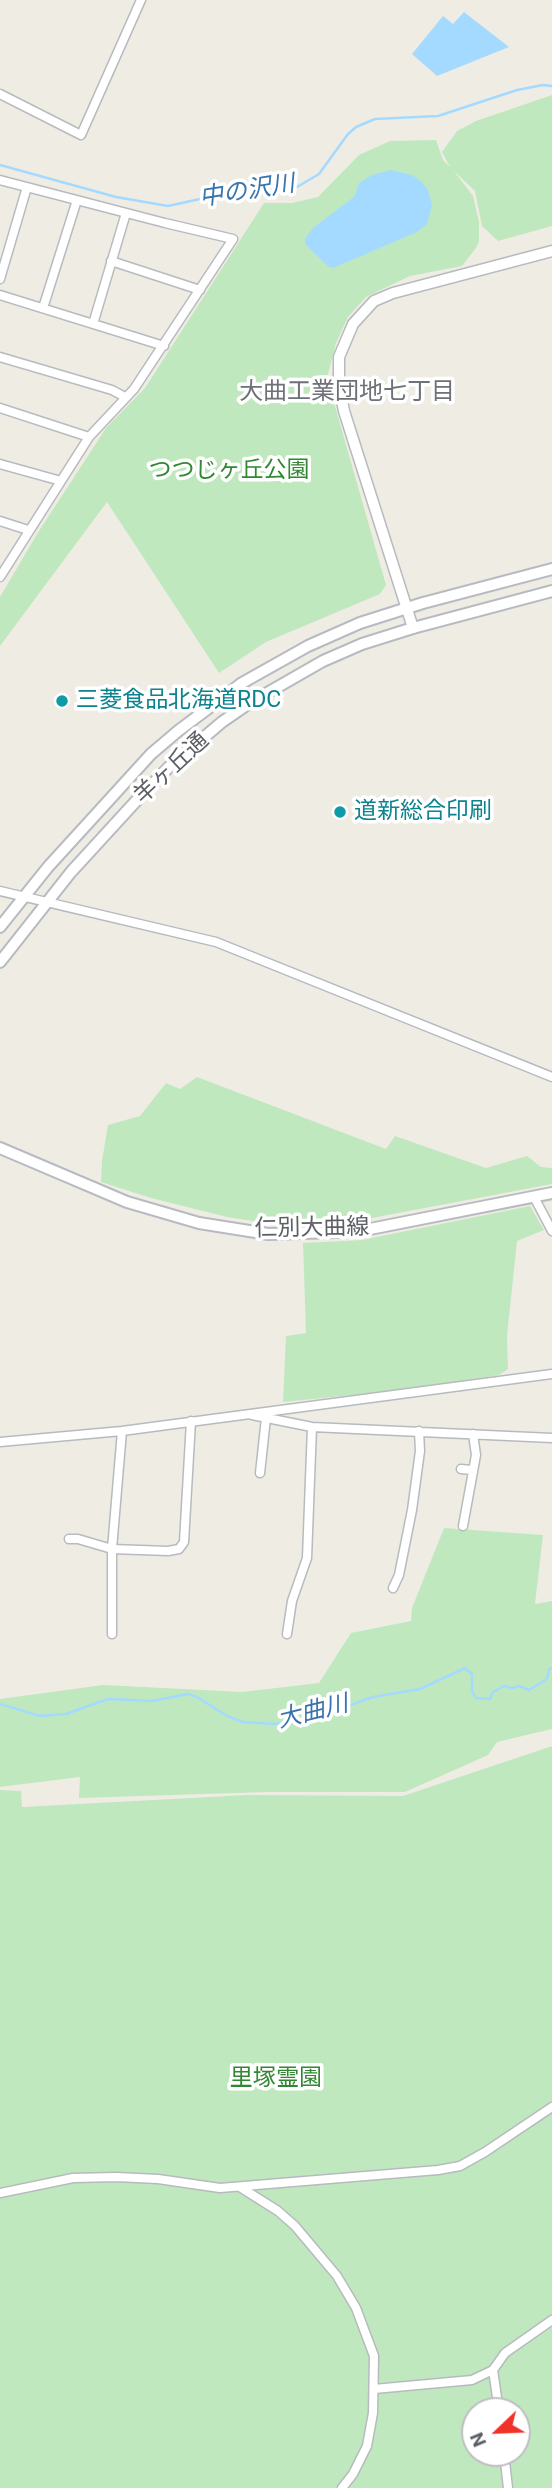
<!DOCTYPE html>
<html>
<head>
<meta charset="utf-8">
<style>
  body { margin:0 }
  #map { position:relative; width:552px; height:2488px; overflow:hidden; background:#efece4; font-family:Roboto,sans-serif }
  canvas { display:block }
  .north { position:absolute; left:461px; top:2397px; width:70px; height:70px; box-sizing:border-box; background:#fff; border:2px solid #bebfc1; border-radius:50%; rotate:247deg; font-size:19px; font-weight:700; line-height:28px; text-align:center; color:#5c6065 }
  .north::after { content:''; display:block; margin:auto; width:24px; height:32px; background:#f13228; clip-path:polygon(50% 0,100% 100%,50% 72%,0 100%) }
</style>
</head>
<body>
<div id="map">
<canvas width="552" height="2488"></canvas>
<div class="north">N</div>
</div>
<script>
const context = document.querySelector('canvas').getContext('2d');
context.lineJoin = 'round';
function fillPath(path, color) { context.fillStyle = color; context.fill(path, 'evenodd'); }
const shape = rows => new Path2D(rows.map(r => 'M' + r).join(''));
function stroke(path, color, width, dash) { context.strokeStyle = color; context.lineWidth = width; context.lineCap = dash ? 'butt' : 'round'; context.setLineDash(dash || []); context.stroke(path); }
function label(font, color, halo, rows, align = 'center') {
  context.font = font + ' Roboto,"Noto Sans JP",sans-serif'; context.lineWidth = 7; context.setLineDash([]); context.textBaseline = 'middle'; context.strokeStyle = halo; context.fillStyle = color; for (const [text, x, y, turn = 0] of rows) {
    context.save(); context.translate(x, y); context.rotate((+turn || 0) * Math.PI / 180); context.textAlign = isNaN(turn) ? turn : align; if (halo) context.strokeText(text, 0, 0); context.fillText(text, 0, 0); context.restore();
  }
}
fillPath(shape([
  [552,95,552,226,498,241,482,226,475,191,454,171,473,196,479,222,479,241,476,248,462,266,410,276,366,297,348,317,336,343,327,378,386,585,380,594,266,642,219,673,107,502,0,646,0,597,37,534,106,428,145,388,264,203,292,203,318,197,359,155,390,141,436,140,443,160,450,167,442,152,457,131,476,121],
  [197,1077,386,1149,395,1136,486,1168,527,1156,541,1167,552,1168,552,1184,335,1225,273,1224,227,1217,151,1198,101,1182,102,1161,108,1125,140,1116,166,1083,180,1089],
  [530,1206,544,1230,517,1241,507,1336,508,1369,499,1375,412,1389,283,1402,286,1336,306,1333,303,1243,362,1240],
  [444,1528,543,1535,535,1604,552,1601,552,1729,497,1742,488,1755,405,1792,268,1792,79,1798,80,1777,0,1787,0,1699,103,1685,242,1692,319,1683,351,1633,411,1621,412,1608],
  [552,1746,552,2488,0,2488,0,1790,21,1791,22,1807,247,1795,403,1796],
  [475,2411,517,2411,517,2453,475,2453]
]), '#c0e8bf');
fillPath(shape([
  [464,12,509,47,437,76,412,54,443,16,453,24],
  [391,170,412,175,421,181,428,190,432,205,427,224,417,232,333,268,328,266,305,244,305,239,313,228,355,196,359,183,372,175]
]), '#a4daff');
stroke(shape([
  [0,165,116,197,168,206,223,194,259,194,297,187,319,174,348,134,356,127,375,119,438,116,517,90,543,85,552,86],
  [0,1704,40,1716,66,1714,108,1699,152,1701,188,1694,197,1697,227,1716,243,1722,276,1724,311,1719,373,1697,420,1689,465,1668,472,1674,472,1691,476,1698,490,1699,493,1692,504,1686,512,1688,519,1686,529,1690,547,1679,549,1669,552,1668]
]), '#a4daff', 2.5);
const minor = shape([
  [0,94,81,135,141,0],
  [0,180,165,223,233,239,134,389,89,437,0,577],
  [111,261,200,290],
  [0,279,27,187],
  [0,295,164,346],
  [43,308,77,200],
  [93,324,126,213],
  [0,357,112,390,125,397],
  [0,408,89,437],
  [0,464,61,481],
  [0,521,28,530],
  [0,891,216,942,552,1077],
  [534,1197,552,1231],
  [252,1415,312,1427,552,1438],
  [0,1442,122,1431,552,1374],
  [461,1469,472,1470],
  [260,1473,266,1418],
  [463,1526,476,1455,473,1434],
  [69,1539,78,1539,112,1549,168,1551,179,1549,184,1542,191,1421],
  [393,1588,399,1575,412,1510,420,1451,419,1431],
  [112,1634,112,1549,122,1431],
  [287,1634,292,1601,307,1558,312,1427],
  [240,2187,278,2211,295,2226,337,2276,356,2308,374,2356,373,2413,367,2446,353,2474,342,2488],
  [0,2193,73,2178,116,2177,158,2179,220,2188,438,2170,460,2166,485,2152,552,2107],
  [493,2370,499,2411],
  [374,2389,472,2380,493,2370,505,2353,552,2320],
  [504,2453,508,2488]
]);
const tertiary = shape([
  [413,628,344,411,339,386,339,357,353,324,374,301,393,293,552,251]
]);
const secondary = shape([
  [0,927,48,867,151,754,178,731,242,683,308,646,360,623,423,603,552,569],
  [0,962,71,872,137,800,169,767,222,722,248,704,323,661,362,644,413,628,552,591],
  [0,1148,127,1202,199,1223,268,1234,337,1232,370,1229,552,1193]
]);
stroke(minor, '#b7babf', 11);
stroke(tertiary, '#b7babf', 13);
stroke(secondary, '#b7bbc1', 14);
stroke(minor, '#fff', 8);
stroke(tertiary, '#fff', 10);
stroke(secondary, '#fff', 10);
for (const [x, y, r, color] of [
  [62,701,7,"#0f9aa8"],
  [340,812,7,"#0f9aa8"]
]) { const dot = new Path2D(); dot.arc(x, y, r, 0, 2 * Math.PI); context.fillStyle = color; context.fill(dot); stroke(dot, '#fff', 2.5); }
label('23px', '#318732', '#fff', [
  ["つつじヶ丘公園",229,471],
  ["里塚霊園",276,2079]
]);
label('23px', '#0d838f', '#fff', [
  ["三菱食品北海道RDC",76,701],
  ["道新総合印刷",354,812]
], 'left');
label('23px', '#5c6065', '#fff', [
  ["羊ヶ丘通",172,769,-43],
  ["仁別大曲線",312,1229,-1]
]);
label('italic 24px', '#3975ad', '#fff', [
  ["中の沢川",247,192,-9],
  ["大曲川",313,1713,-14]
]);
label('24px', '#6d7277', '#fff', [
  ["大曲工業団地七丁目",347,393]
]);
</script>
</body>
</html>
